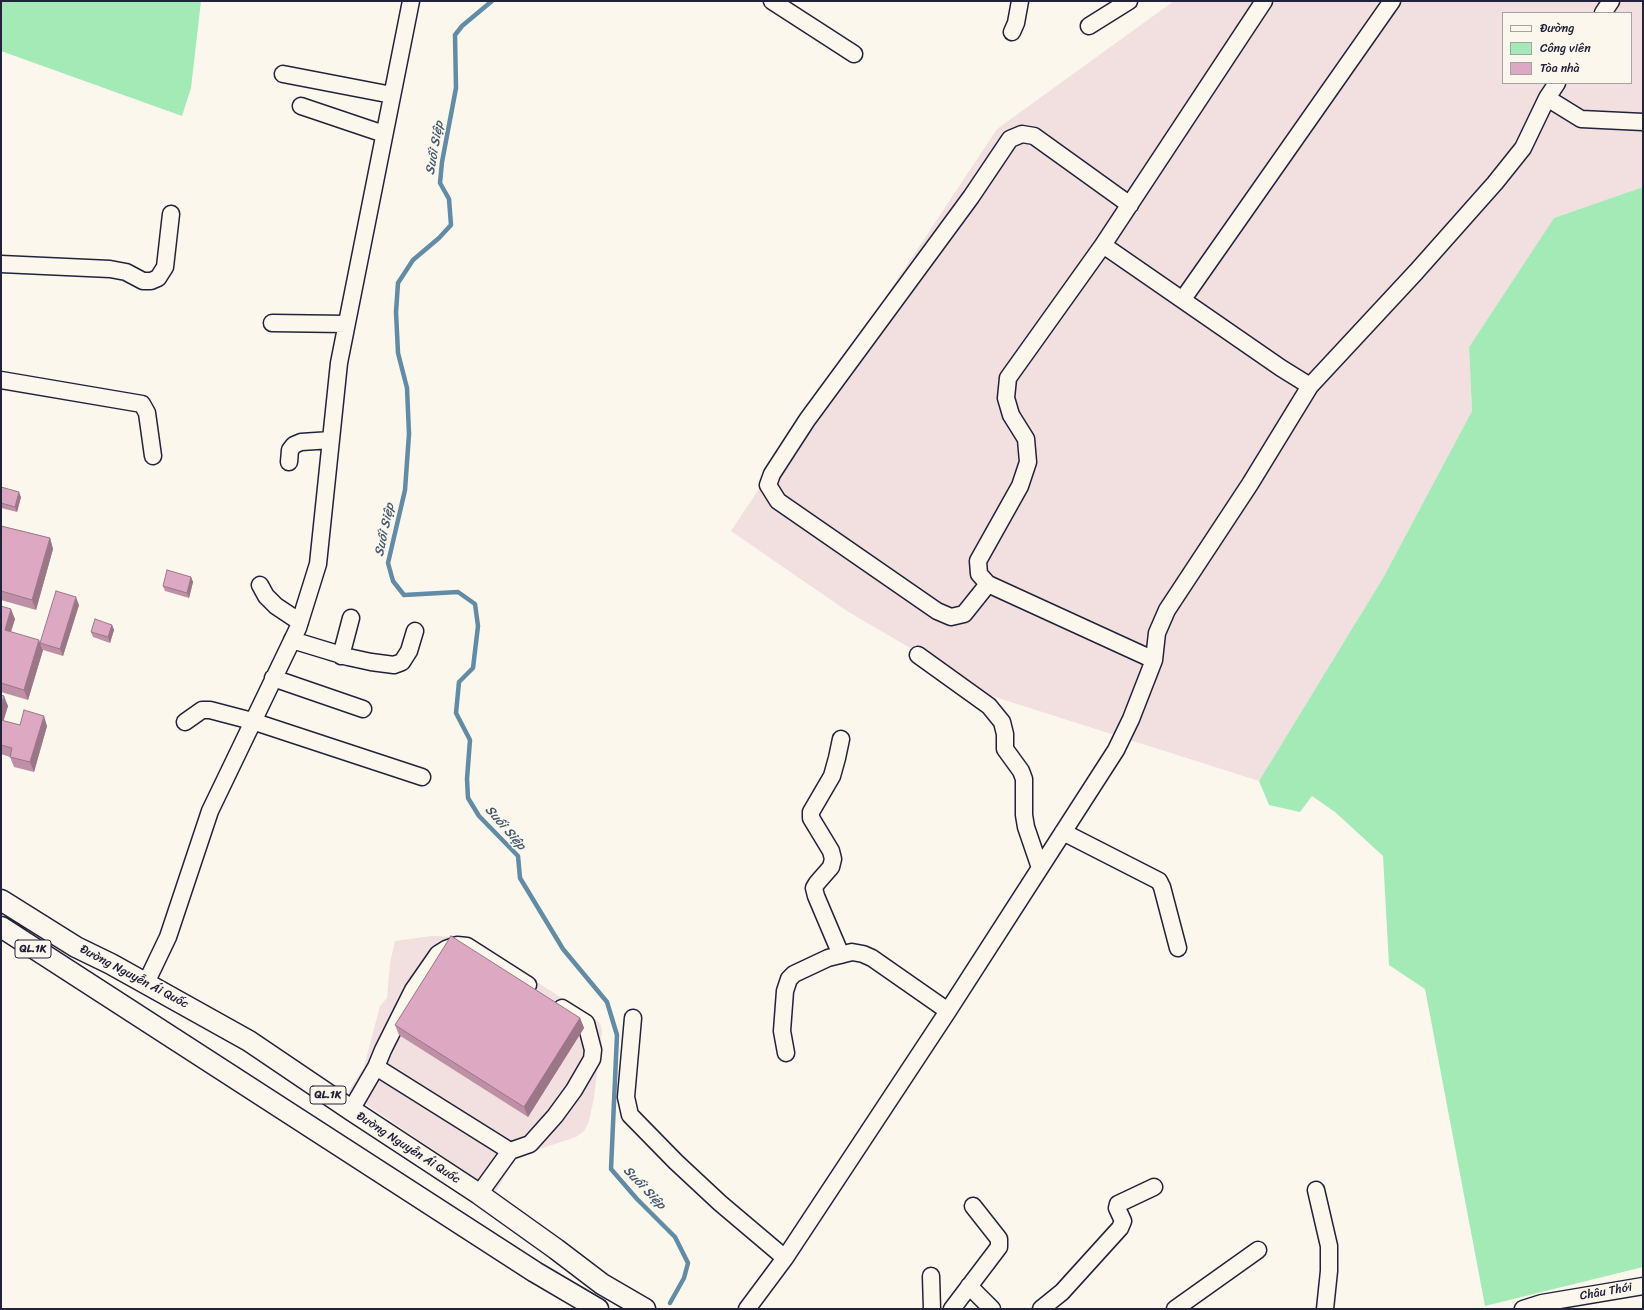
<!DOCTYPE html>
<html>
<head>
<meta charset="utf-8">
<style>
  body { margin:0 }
  #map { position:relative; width:1644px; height:1310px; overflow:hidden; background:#fbf7ec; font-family:Sriracha,sans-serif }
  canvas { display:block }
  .frame { position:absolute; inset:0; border:2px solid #22223b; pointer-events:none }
  .legend { position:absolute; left:1502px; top:12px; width:130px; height:72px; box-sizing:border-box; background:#fbf7ec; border:1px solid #a4a2a5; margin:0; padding:5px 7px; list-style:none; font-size:12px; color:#22223b }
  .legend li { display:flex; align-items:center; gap:8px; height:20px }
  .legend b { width:20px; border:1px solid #a4a2a5 }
</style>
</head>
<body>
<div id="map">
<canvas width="1644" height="1310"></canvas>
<div class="frame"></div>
<ul class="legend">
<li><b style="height:5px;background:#fbf7ec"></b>Đường</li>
<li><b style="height:11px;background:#a4eab6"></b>Công viên</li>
<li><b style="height:11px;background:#dda8c1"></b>Tòa nhà</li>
</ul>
</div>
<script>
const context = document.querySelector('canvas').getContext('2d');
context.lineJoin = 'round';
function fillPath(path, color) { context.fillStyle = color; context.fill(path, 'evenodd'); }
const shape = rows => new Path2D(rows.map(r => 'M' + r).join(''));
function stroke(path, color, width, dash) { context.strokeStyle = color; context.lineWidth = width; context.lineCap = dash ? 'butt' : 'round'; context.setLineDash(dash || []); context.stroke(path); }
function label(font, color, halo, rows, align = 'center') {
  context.font = font + ' Sriracha,sans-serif'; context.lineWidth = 3; context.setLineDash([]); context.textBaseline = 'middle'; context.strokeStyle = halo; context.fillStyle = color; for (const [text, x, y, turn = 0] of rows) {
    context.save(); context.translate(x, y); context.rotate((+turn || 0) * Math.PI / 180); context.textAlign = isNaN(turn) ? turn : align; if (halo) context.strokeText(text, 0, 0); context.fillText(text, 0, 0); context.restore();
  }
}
fillPath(shape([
  [1174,1,1643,1,1643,187,1554,218,1469,347,1472,411,1383,578,1259,781,992,696,847,611,731,531,997,129],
  [1503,13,1631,13,1631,83,1503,83],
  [431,936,468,937,600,1023,602,1031,594,1098,589,1121,584,1131,576,1137,515,1157,496,1192,348,1092,364,1067,380,1006,387,998,390,963,395,941]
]), '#f2dfdf');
fillPath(shape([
  [1,1,201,1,191,88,182,116,1,51],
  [1643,187,1643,1267,1485,1306,1425,989,1389,965,1383,856,1335,812,1312,796,1300,812,1269,805,1259,781,1383,578,1472,411,1469,347,1554,218]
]), '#a4eab6');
stroke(shape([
  [492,1,462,26,455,35,456,88,442,162,440,183,449,199,451,225,439,238,413,260,398,283,396,312,398,353,407,388,409,434,405,490,388,563,393,581,404,595,458,592,475,604,478,626,473,668,459,682,456,713,470,740,467,779,468,798,479,816,518,856,520,878,563,949,607,1002,617,1035,611,1169,637,1199,675,1237,688,1263,684,1278,670,1303]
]), '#628ba6', 4.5);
const minor = shape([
  [772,1,854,54],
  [1603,13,1611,1],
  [1089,26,1129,1],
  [1012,32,1016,23,1020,1],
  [283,74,392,95],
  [1547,98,1557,83],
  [301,106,384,134],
  [1103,245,1281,368,1310,386],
  [1,264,110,269,126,272,143,281,151,281,158,278,165,267,171,214],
  [1183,299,1392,1],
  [272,323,346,324],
  [1,380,142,404,147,413,153,456],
  [289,462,290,450,294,445,301,442,331,440],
  [988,584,964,614,951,617,937,611,778,501,768,485,772,474,807,420,971,197,1010,139,1022,134,1034,136,1130,205],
  [260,585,266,596,276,606,300,622],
  [292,640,348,657,371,662,394,665,402,662,409,651,415,631],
  [918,655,989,706,1002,722,1005,734,1005,749,1021,771,1024,779,1024,815,1026,827,1040,868],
  [341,656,351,618],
  [1154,660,988,584,979,574,978,561,1020,486,1028,462,1026,439,1011,415,1006,398,1008,378,1103,245,1264,1],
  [273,678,363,709],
  [185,722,202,710,210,710,252,721,422,777],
  [841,739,837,758,832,776,811,812,811,818,831,851,833,859,831,867,817,883,814,888,816,896,841,955],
  [1063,832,1159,881,1162,887,1178,948],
  [146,983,168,937,210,811,298,628,318,564,339,363,411,1],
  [633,1018,626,1097,630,1115,676,1162,720,1203,785,1258],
  [786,1053,782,1031,785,991,789,979,794,974,828,958,852,952,863,954,872,958,948,1011],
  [376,1067,383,1050,413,990,438,954,446,949,457,945,467,946,528,985],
  [351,1110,376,1067,510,1151,479,1194],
  [510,1151,530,1144,555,1116,574,1090,592,1059,593,1050,586,1023,562,1008],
  [1316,1190,1329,1246,1329,1271,1325,1309],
  [931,1276,932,1309],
  [969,1286,992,1309],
  [747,1309,785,1258,948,1011,1116,750,1131,719,1154,660,1157,633,1167,610,1250,484,1310,386,1416,272,1495,183,1523,148,1547,98,1581,119,1643,122],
  [952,1309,999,1247,999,1239,973,1206],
  [1041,1309,1062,1292,1120,1228,1123,1221,1117,1208,1118,1204,1154,1187],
  [1175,1309,1258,1250],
  [1523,1309,1542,1303,1643,1286]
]);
const major = shape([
  [1,900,76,947,111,964,249,1041,351,1110,479,1194,556,1249,602,1284,645,1309],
  [1,927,535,1272,598,1309]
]);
stroke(minor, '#22223b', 19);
stroke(major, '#22223b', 23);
stroke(minor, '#fbf7ec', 16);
stroke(major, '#fbf7ec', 20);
fillPath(shape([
  [1,487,21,497,17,512,1,508],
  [1,526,50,538,53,549,36,610,1,600],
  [191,577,193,582,189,598,165,591,163,586],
  [79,605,63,656,43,650,40,643],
  [1,606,15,619,11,632,43,650,28,700,1,692],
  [112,625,114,630,110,643,93,637,91,632],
  [1,695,8,706,3,721,20,725,47,726,34,772,14,767,10,757,1,754],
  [580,1018,584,1028,528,1117,399,1035,395,1025]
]), '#be90a6');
fillPath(shape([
  [19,492,21,497,17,512,15,507],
  [50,538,53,549,36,610,32,600],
  [191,577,193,582,189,598,187,593],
  [76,597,79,605,63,656,60,649],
  [11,609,15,619,8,640,5,630],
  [112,625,114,630,110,643,108,637],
  [39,640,43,650,28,700,24,690],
  [4,696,8,706,1,729,1,706],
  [44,716,47,726,34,772,30,762],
  [580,1018,584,1028,528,1117,524,1107]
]), '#9b7687');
const building = shape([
  [1,487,19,492,15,507,1,503,1,487],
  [1,526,50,538,32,600,1,591,1,526],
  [167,570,191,577,187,593,163,586,167,570],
  [56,591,76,597,60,649,40,643,56,591],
  [1,606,11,609,5,630,39,640,24,690,1,683,1,606],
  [95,619,112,625,108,637,91,632,95,619],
  [1,695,4,696,1,706,1,695],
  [24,710,44,716,30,762,10,757,12,748,1,745,1,720,20,725,24,710],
  [451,936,580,1018,524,1107,395,1025,451,936]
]);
fillPath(building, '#dda8c1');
stroke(building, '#9b7687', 1);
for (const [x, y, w] of [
  [33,949,36],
  [328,1095,36]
]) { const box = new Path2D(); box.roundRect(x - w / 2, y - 9, w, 18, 3); context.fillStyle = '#fbf7ec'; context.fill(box); stroke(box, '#22223b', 1); }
label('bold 11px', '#22223b', null, [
  ["QL.1K",33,949],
  ["QL.1K",328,1095]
]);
label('12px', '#22223b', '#fbf7ec', [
  ["Đường Nguyễn Ái Quốc",134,977,28],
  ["Đường Nguyễn Ái Quốc",408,1148,33],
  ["Châu Thới",1606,1292,-10]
]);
label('italic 13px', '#425771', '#fbf7ec', [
  ["Suối Siệp",435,148,-80],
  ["Suối Siệp",385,530,-78],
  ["Suối Siệp",505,828,49],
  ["Suối Siệp",644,1188,46]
]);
</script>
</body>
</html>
